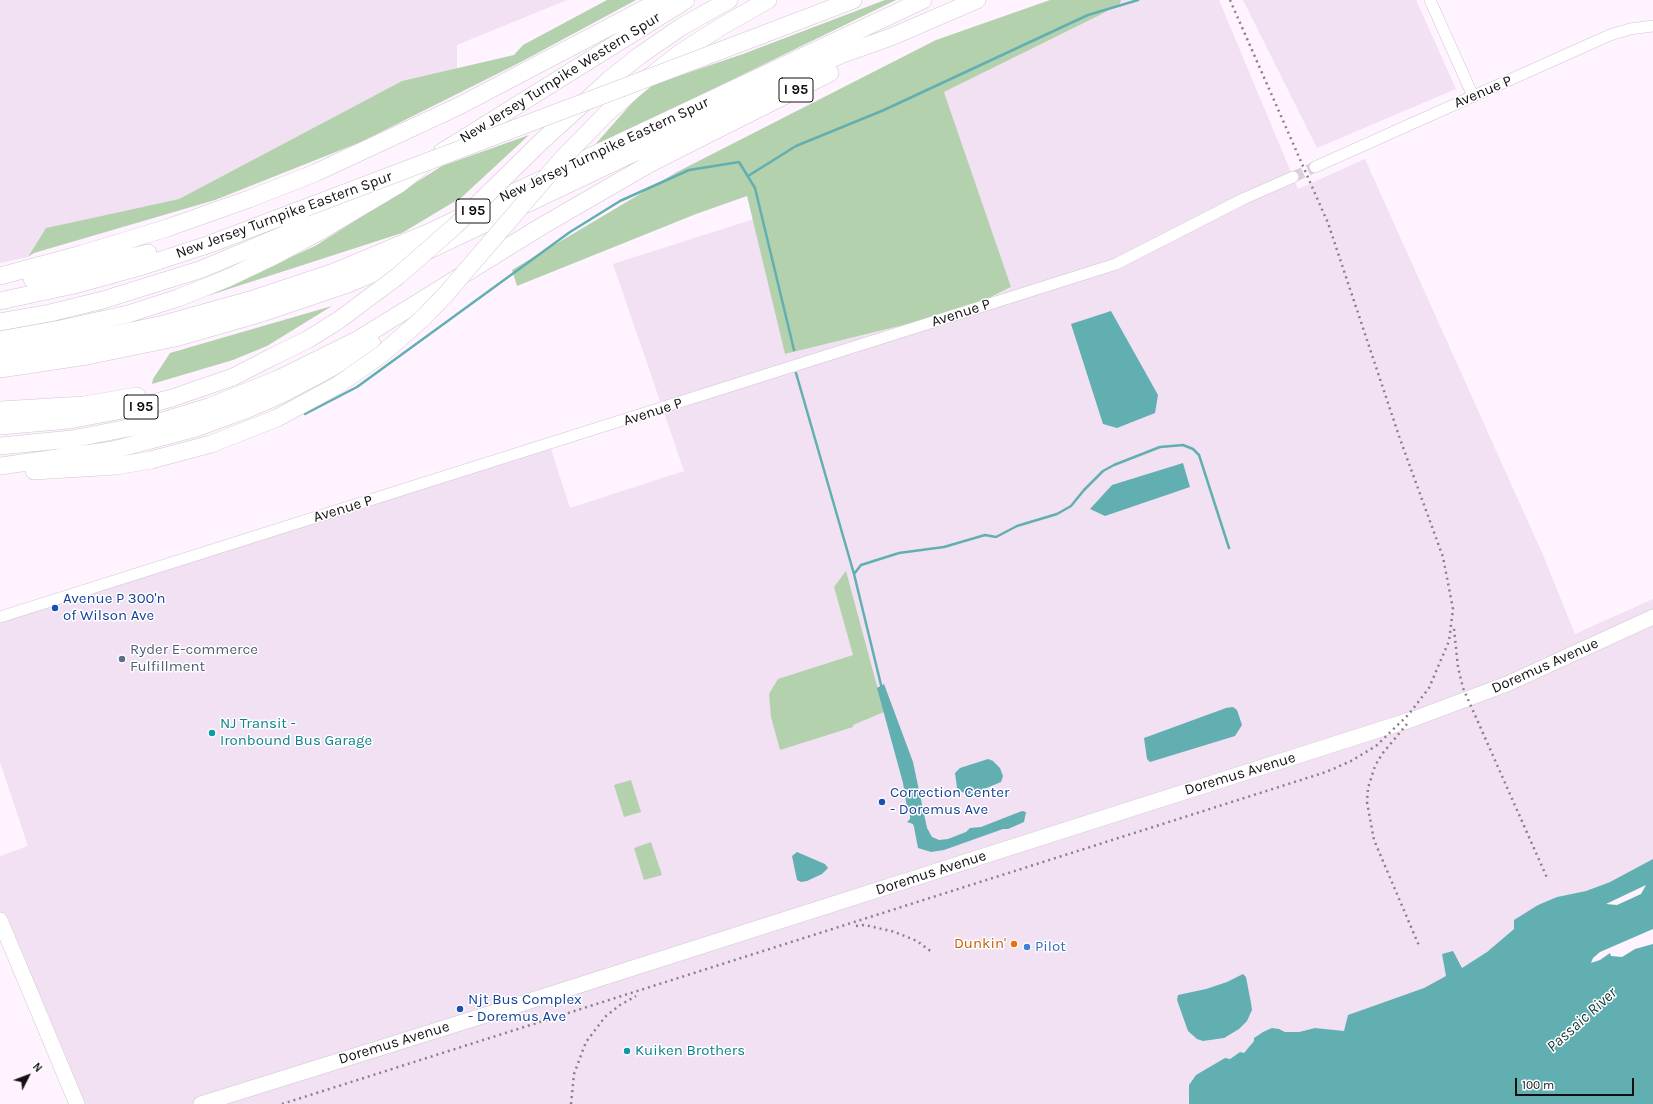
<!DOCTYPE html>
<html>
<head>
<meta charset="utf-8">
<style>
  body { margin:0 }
  #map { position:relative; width:1653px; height:1104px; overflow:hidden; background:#fef3ff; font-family:Karla,sans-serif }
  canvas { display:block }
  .north { position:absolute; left:8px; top:1056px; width:40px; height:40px; -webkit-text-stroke:3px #fff; paint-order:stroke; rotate:48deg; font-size:11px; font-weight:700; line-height:16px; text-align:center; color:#131013 }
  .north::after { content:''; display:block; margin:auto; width:14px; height:18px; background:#131013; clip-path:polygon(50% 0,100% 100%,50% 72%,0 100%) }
  .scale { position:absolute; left:1515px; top:1078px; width:119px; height:18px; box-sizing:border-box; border:2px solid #131013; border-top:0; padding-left:5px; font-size:12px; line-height:14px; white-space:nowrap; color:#131013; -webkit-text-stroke:3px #fff; paint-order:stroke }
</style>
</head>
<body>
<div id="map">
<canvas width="1653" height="1104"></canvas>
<div class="north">N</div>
<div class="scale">100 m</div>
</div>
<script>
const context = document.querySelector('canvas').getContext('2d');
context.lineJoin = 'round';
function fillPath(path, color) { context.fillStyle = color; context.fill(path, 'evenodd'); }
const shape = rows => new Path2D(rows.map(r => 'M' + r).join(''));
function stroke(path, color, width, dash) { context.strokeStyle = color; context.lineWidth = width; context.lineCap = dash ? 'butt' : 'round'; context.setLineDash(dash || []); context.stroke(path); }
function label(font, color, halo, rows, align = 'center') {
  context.font = font + ' Karla,sans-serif'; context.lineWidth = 3; context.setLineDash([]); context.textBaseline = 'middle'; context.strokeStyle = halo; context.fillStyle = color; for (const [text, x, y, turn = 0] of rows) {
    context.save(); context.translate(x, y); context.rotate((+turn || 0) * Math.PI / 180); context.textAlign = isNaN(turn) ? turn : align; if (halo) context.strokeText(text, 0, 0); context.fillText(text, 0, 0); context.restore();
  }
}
fillPath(shape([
  [0,0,567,0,457,45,457,69,402,81,179,199,46,228,28,257,0,263],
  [1121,0,1219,0,1298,189,1365,159,1543,555,1575,634,1653,599,1653,859,1610,882,1586,891,1557,897,1538,905,1515,920,1514,929,1487,952,1462,968,1442,954,1447,976,1424,988,1348,1015,1345,1032,1315,1028,1299,1032,1285,1032,1279,1029,1255,1041,1244,1053,1240,1052,1229,1059,1188,1101,1189,1104,84,1104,0,916,0,856,28,846,0,762,0,616,549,443,570,508,684,471,613,264,754,219,786,354,965,310,1011,288,944,92,1098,16,1120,4],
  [1243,0,1416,0,1456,89,1317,148]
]), '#f1e1f2');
fillPath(shape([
  [607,0,636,0,519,63,361,142,215,200,34,253,28,257,46,228,179,199,402,81,514,55,523,45],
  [885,0,896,0,592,148,646,87,743,54],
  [1050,0,1121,0,1120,4,1098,16,944,92,1011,287,965,310,785,354,747,196,696,214,517,286,512,270,677,172,936,40],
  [529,135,462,197,402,233,207,296,315,246,442,166],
  [332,306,267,346,233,360,152,384,153,379,170,353],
  [846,571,884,712,853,725,853,727,780,750,771,717,769,694,778,679,853,655,834,587],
  [631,780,641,812,624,817,614,785],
  [651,842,662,875,644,880,634,848]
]), '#b4d1ae');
fillPath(shape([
  [1111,311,1158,395,1155,413,1117,428,1103,424,1071,324],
  [1183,463,1190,487,1105,516,1090,509,1112,485],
  [884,684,913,762,927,828,932,837,939,840,948,839,966,832,970,828,981,827,1022,811,1026,812,1024,822,1008,829,1003,829,944,850,931,852,918,848,914,827,913,824,907,822,910,819,910,815,907,808,903,783,877,688],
  [1233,707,1237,710,1242,725,1235,736,1150,762,1147,759,1144,738,1226,708],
  [988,759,993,761,1000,768,1003,776,1001,782,970,795,960,791,957,788,955,773,960,768],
  [797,852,825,864,828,868,822,874,807,881,801,882,797,880,792,856],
  [1653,859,1653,1104,1189,1104,1189,1085,1196,1075,1225,1058,1230,1059,1240,1052,1244,1053,1254,1041,1254,1038,1263,1032,1272,1028,1279,1029,1285,1032,1299,1032,1315,1028,1344,1031,1348,1015,1424,988,1446,976,1442,954,1453,951,1462,968,1487,952,1514,929,1514,920,1538,905,1557,897,1586,891,1610,882],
  [1243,974,1246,977,1251,1003,1252,1010,1247,1021,1239,1029,1224,1038,1203,1041,1197,1039,1188,1031,1177,1000,1178,995,1206,989,1227,982]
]), '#62afb2');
fillPath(shape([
  [1646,885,1641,894,1617,905,1606,904],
  [1653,929,1653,944,1635,949,1622,957,1611,956,1610,953,1600,960,1591,963,1593,958,1600,952]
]), '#fef3ff');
stroke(shape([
  [748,176,796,146,884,110,1088,15,1138,0],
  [796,373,854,574],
  [305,414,357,387,570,232,620,201,689,170,739,162,755,188,794,350],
  [882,689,854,574,861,565,899,553,944,547,985,535,996,537,1017,526,1057,514,1071,506,1084,490,1103,471,1114,465,1160,447,1183,445,1193,449,1199,455,1229,548]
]), '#62afb2', 2.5);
stroke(shape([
  [1293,177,1315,167]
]), '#dbd1dc', 11, [11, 5.5]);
const minor = shape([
  [1430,0,1473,96],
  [1315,167,1610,35,1630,29,1653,26],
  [0,617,1116,264,1243,199,1293,177]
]);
const major = shape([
  [0,920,77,1104],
  [201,1104,492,1013,1416,718,1507,684,1653,617]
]);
const highway = shape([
  [759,36,853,0],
  [608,112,639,85,680,53,722,26,768,0],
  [543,140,610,79,639,56,681,27,729,0],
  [442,152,686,0],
  [0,276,82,254,167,228,249,199,315,173,459,106,661,0],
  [32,279,148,253],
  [0,301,74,285,143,266,210,244,305,208],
  [0,322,50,313,103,300,202,269,283,235,372,189],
  [0,340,60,329,128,314,178,298,228,278,276,255,322,230,398,185,423,165],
  [0,353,78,342,164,324,250,300,334,272,432,231,923,0],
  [0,369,87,356,175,338,262,313,348,284,425,252,840,55,891,37,977,0],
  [0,410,84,405,137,396],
  [0,426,69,420,138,407,172,398,233,377,274,356],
  [0,446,72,439,159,422,211,406,278,379,359,339,542,226,651,163,830,73],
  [0,466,113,450,196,428,248,409,282,394,331,368,372,344],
  [34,471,116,466,151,460]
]);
stroke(minor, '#d0c6d1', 12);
stroke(major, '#d0c6d1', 16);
stroke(highway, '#d0c6d1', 18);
stroke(minor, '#fff', 11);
stroke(major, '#fff', 15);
stroke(highway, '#fff', 17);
stroke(shape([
  [1454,629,1458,667,1463,688,1548,880],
  [1407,724,1382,754,1375,766,1368,788,1367,802,1374,840,1420,948],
  [856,926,865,925,895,932,917,941,933,953],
  [282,1104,1326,772,1351,761,1376,746,1409,714,1429,688,1449,641,1453,609,1443,557,1400,439,1328,223,1230,0],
  [571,1104,574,1074,586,1042,605,1017,620,1005,636,996]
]), '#888189', 2.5, [2, 4]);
const highwayBridge = shape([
  [305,208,759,36],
  [274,356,307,340,339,320,398,276,455,226,543,140],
  [151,460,211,444,277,418,338,385,382,354,423,318,446,294,561,160,608,112]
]);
stroke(highwayBridge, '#d0c6d1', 18, []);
stroke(highwayBridge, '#fff', 17);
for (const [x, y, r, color] of [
  [55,608,4,"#1a4fb4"],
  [122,659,4,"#5c6f8a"],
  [212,733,4,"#0f9aa8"],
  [882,802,4,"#1a4fb4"],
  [1014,944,4,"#e8710a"],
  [1027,947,4,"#3f7fe0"],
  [460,1009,4,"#1a4fb4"],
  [627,1051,4,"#0f9aa8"]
]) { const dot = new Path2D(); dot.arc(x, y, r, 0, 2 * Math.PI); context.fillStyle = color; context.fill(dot); stroke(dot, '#fff', 1.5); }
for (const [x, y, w] of [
  [796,90,34],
  [473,211,34],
  [141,407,34]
]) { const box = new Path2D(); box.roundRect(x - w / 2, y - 12, w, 24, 3); context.fillStyle = '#fff'; context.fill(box); stroke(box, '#131013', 1); }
label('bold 14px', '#131013', null, [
  ["I 95",796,90],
  ["I 95",473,211],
  ["I 95",141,407]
]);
label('15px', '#131013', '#fff', [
  ["New Jersey Turnpike Western Spur",560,78,-32],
  ["Avenue P",1483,92,-23],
  ["New Jersey Turnpike Eastern Spur",604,150,-25],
  ["New Jersey Turnpike Eastern Spur",284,215,-20],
  ["Avenue P",961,313,-18],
  ["Avenue P",653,412,-18],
  ["Avenue P",343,509,-17],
  ["Doremus Avenue",1545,666,-24],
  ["Doremus Avenue",1240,774,-17],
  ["Doremus Avenue",931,873,-18],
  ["Doremus Avenue",394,1043,-17]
]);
label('15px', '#164399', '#fff', [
  ["Avenue P 300'n",63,599],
  ["of Wilson Ave",63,616],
  ["Correction Center",890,793],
  ["- Doremus Ave",890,810],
  ["Njt Bus Complex",468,1000],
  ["- Doremus Ave",468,1017]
], 'left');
label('15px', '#4e5e75', '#fff', [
  ["Ryder E-commerce",130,650],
  ["Fulfillment",130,667]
], 'left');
label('15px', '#0d838f', '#fff', [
  ["NJ Transit -",220,724],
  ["Ironbound Bus Garage",220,741],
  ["Kuiken Brothers",635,1051]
], 'left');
label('15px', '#c56008', '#fff', [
  ["Dunkin'",1006,944]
], 'right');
label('15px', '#366cbe', '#fff', [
  ["Pilot",1035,947]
], 'left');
label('italic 16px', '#113839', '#fff', [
  ["Passaic River",1582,1020,-42]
]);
</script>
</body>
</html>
